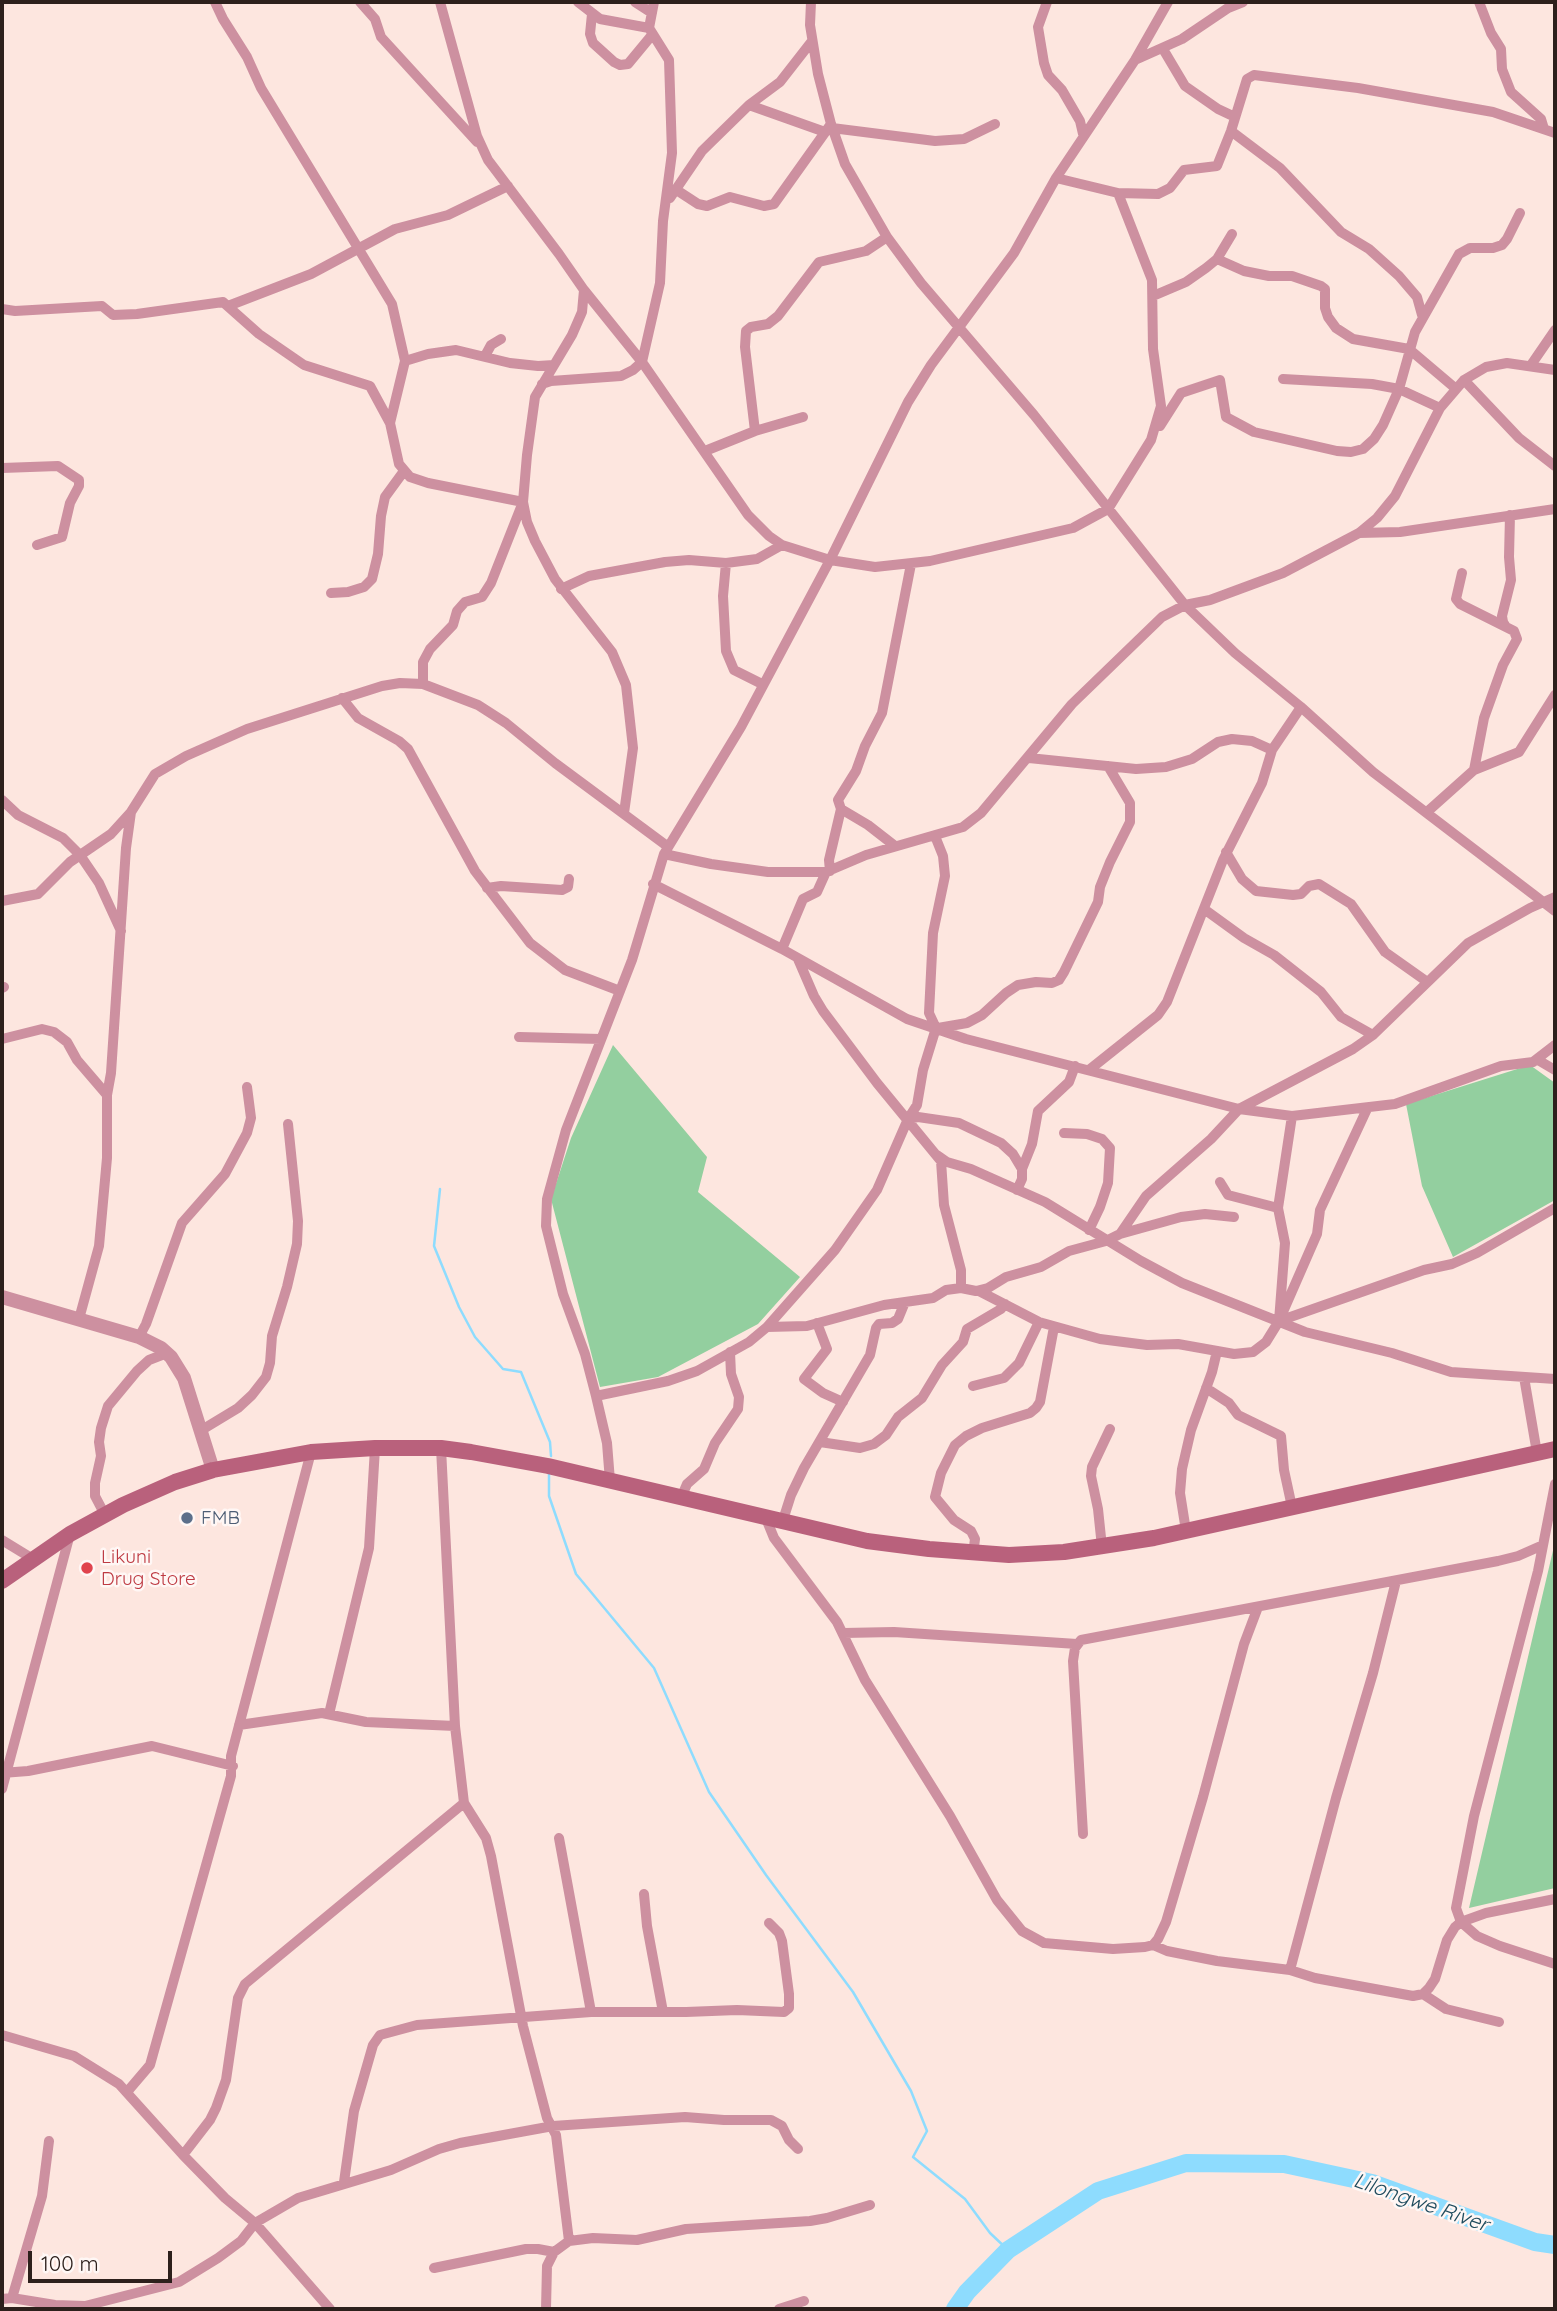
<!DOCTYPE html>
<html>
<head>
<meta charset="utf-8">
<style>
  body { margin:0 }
  #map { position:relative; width:1557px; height:2311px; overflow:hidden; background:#fde6df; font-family:Quicksand,sans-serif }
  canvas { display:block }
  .frame { position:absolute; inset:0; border:4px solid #2d201c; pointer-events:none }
  .scale { position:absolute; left:28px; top:2251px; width:144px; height:32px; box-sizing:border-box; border:4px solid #2d201c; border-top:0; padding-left:9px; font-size:21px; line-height:24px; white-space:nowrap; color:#2d201c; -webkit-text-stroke:5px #fff7f5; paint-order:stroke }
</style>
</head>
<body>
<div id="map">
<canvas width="1557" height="2311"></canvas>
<div class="frame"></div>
<div class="scale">100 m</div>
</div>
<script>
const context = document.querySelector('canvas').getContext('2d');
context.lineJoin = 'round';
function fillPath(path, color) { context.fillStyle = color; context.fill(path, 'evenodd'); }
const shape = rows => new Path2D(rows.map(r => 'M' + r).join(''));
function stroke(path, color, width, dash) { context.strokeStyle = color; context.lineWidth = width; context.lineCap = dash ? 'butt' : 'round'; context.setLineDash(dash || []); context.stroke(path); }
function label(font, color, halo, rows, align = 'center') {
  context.font = font + ' Quicksand,sans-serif'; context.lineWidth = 5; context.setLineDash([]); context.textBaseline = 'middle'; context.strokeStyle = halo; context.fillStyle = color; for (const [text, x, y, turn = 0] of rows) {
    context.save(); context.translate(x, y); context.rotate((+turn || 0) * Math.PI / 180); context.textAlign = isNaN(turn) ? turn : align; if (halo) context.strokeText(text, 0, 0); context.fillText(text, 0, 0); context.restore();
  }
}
fillPath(shape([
  [613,1045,707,1157,698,1192,800,1277,758,1324,658,1377,600,1387,551,1199,571,1138],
  [1530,1065,1555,1083,1555,1200,1453,1257,1422,1186,1406,1104],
  [1555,1542,1555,1888,1469,1908]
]), '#93cf9f');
stroke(shape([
  [440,1189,434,1246,459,1307,475,1337,503,1369,521,1372,550,1442,551,1456],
  [549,1474,549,1496,576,1574,654,1668,709,1792,766,1875,853,1992,911,2091,927,2131,913,2157,965,2199,990,2233,1008,2250]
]), '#8edcfe', 2.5);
stroke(shape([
  [955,2309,967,2292,1008,2250,1098,2191,1186,2163,1284,2164,1372,2183,1535,2242,1555,2245]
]), '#8edcfe', 18);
stroke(shape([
  [215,2,223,19,247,57,261,88,392,304,405,361,390,423],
  [360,2,375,19,381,37,477,142],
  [440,2,477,136,488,160,559,254,584,290,642,362,748,515,769,536,782,545,830,560,875,567,930,561,1073,528,1108,509,1151,440,1161,406,1153,349,1152,280,1118,193],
  [578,2,600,19,649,28],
  [635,2,652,13],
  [811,2,810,25,818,74,831,124,845,164,887,237,921,283,1034,415,1185,605,1235,653,1301,707,1373,772,1555,911],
  [1047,2,1038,27,1044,63,1048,75,1062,90,1080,121,1083,134],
  [1479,2,1491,33,1501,49,1502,69,1511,92,1541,119,1544,129],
  [592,14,590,34,593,43,614,62,620,65,628,64,652,35],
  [1163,49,1185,86,1218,109,1235,117],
  [1135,60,1182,39,1228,8,1243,2],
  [749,105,825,132],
  [832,128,935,141,964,139,995,124],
  [1231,131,1280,168,1341,232,1369,249,1399,276,1417,297,1422,315],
  [1056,178,1118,193,1158,194,1170,188,1184,170,1217,166,1231,131,1247,79,1254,75,1358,88,1493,112,1555,133],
  [675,189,698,204,707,206,730,197,764,206,774,204,831,124],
  [670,198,702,151,749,105,780,82,812,41],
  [1217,259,1244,271,1269,276,1292,276,1321,286,1325,289,1325,308,1328,317,1336,328,1353,339,1409,349,1455,388],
  [584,290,582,312,572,335,535,397,527,455,523,502,527,522,535,541,555,579,612,652,626,685,633,748,624,813],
  [1153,296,1186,282,1206,268,1217,259,1232,234],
  [228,306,311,274,395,229,448,215,508,186],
  [2,309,15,311,102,306,113,315,137,314,223,302,259,334,304,365,370,386,390,423,399,464,410,477,428,483,523,502,491,583,482,597,465,602,457,611,453,625,430,649,423,662,423,684],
  [485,356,491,345,501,339],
  [405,361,428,354,456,350,510,363,538,366,554,365],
  [1531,365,1555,330],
  [1283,379,1372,384,1399,389,1440,408],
  [1464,380,1519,438,1555,466],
  [542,384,551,381,621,376,633,370,642,362,660,283,663,221,672,153,669,60,649,28,654,2],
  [1160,426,1181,393,1220,380,1226,417,1254,432,1337,451,1351,452,1363,449,1374,439,1383,425,1399,389,1415,332,1459,254,1470,248,1493,248,1502,245,1507,239,1520,213],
  [755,431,745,347,746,331,751,327,768,324,778,316,819,262,866,251,887,237],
  [705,451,755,431,803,417],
  [2,468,58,466,79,480,79,486,70,503,62,537,37,545],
  [1359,533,1400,532,1555,509],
  [726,563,723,596,726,651,734,670,762,684],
  [1462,573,1456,599,1460,604,1506,627],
  [561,589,589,576,665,562,689,560,726,563,757,559,782,545],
  [331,593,348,592,364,587,372,579,378,554,381,516,385,497,404,471],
  [342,698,358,718,399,741,408,749,475,871,530,943,565,970,620,991],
  [1029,758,1136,769,1166,767,1192,759,1218,742,1232,739,1252,741,1272,750],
  [1474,770,1519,752,1555,695],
  [2,800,18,815,63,838,80,855,99,883,121,931],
  [1427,812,1474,770,1484,718,1503,665,1517,639,1514,631,1506,627,1503,622,1502,616,1511,580,1509,557,1510,515],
  [895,846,868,825,841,809,838,800,856,771,865,746,882,713,911,564],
  [1226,852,1242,879,1256,891,1293,895,1301,894,1309,886,1319,884,1351,904,1385,952,1426,981],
  [664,854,711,864,768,872,826,872,866,855,963,827,981,813,1072,704,1162,617,1185,605,1210,600,1283,573,1359,533,1377,518,1395,496,1440,408,1464,380,1486,367,1507,363,1555,370],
  [830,871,829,860,841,809],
  [653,884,782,949,907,1019,966,1039,1239,1109,1292,1116,1395,1104,1501,1066,1533,1062,1555,1045],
  [487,888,501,886,562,890,568,887,569,879],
  [2,901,38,894,70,862,111,834,131,812],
  [1204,909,1244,938,1274,955,1321,992,1341,1017,1373,1035],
  [782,949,803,899,817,892,826,872],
  [798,959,814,996,823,1011,877,1083,941,1161,944,1205,961,1270,961,1288],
  [2,988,4,987],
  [938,1028,967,1023,982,1015,1006,993,1018,985,1036,982,1052,983,1059,980,1064,972,1098,902,1100,887,1110,862,1130,822,1130,803,1108,766],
  [519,1037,601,1039],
  [2,1039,42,1029,54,1032,67,1042,77,1060,107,1095],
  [1538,1060,1555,1070],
  [1089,1070,1158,1015,1167,1002,1223,860,1262,783,1272,750,1301,707],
  [1292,1116,1278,1208,1285,1243,1279,1321,1424,1270,1452,1264,1477,1253,1555,1208],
  [908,1119,918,1117,959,1123,1001,1143,1013,1154,1022,1169,1022,1179,1017,1190],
  [1064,1133,1087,1134,1102,1139,1110,1148,1108,1183,1100,1207,1089,1230],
  [937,1155,947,1162,971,1169,1045,1202,1141,1261,1182,1283,1305,1332,1392,1353,1451,1372,1555,1379],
  [1022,1169,1032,1144,1038,1111,1069,1082,1075,1066],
  [1220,1182,1228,1195,1278,1208],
  [1120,1234,1181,1217,1205,1214,1234,1217],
  [979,1291,1039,1322,1100,1339,1147,1345,1178,1344,1234,1354,1253,1352,1266,1342,1279,1321,1317,1234,1320,1210,1367,1109],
  [79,1319,99,1246,107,1158,107,1095,111,1073,126,848,131,812,155,774,186,756,247,729,382,686,400,683,423,684,478,705,506,723,555,763,667,846],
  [817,1323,827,1349,804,1379,823,1393,843,1402],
  [767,1327,807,1326,884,1305,933,1298,946,1290,961,1288,976,1291,988,1288,1006,1277,1041,1267,1069,1251,1106,1241,1120,1234,1146,1196,1211,1139,1239,1109,1353,1049,1373,1035,1468,943,1530,908,1555,897],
  [139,1337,146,1324,182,1223,225,1174,247,1133,251,1118,247,1087],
  [1524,1377,1537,1453],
  [973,1386,1004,1378,1019,1363,1039,1322],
  [1206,1388,1229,1403,1238,1415,1281,1436,1284,1470,1292,1507],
  [596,1396,668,1381,697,1371,749,1342,767,1327,835,1250,877,1190,908,1119,917,1105,923,1070,936,1028,929,1013,933,933,945,876,943,856,935,836],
  [200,1431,238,1408,252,1395,266,1377,270,1363,272,1336,287,1287,297,1244,298,1221,288,1124],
  [820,1442,860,1448,874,1444,886,1435,898,1417,922,1398,942,1365,963,1342,967,1329,1001,1309,1005,1304],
  [441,1448,455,1726,464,1803,486,1838,491,1856,523,2026,547,2118,556,2135,569,2241],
  [610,1481,607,1443,596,1396,585,1354,563,1294,546,1226,547,1199,566,1130,632,960,664,854,741,727,830,560,908,402,931,365,1014,253,1056,178,1135,60,1168,2],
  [1555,1484,1538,1571,1474,1816,1456,1908,1461,1922,1477,1936,1500,1946,1555,1964],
  [681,1498,687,1484,704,1469,715,1443,738,1409,739,1397,731,1374,730,1352],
  [105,1515,95,1496,95,1483,101,1456,99,1442,101,1428,108,1406,137,1371,149,1360,167,1353],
  [765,1516,774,1538,837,1622,865,1680,950,1816,997,1900,1022,1931,1044,1943,1113,1949,1145,1947,1153,1945,1158,1939,1166,1922,1203,1797,1244,1644,1258,1607],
  [783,1520,791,1495,804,1468,870,1355,876,1328,879,1324,892,1323,898,1319,905,1302],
  [1186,1531,1180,1493,1182,1469,1191,1430,1212,1372,1217,1351],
  [2,1540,33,1559],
  [1102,1547,1098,1509,1091,1476,1092,1467,1110,1429],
  [973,1554,975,1539,971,1531,954,1520,935,1497,941,1473,955,1445,966,1436,982,1428,1030,1413,1036,1408,1040,1402,1054,1327],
  [844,1633,894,1632,1077,1644],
  [329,1714,369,1548,375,1448],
  [239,1725,322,1713,366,1722,455,1726],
  [2,1773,28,1771,152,1746,233,1766],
  [2,1789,70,1534],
  [1083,1834,1073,1661,1075,1648,1081,1640,1498,1561,1518,1556,1543,1545],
  [559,1838,591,2012],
  [644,1894,647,1926,663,2012],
  [1153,1945,1167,1951,1217,1961,1290,1970,1315,1978,1413,1996,1423,1994,1429,1988,1435,1979,1447,1940,1455,1927,1461,1922,1486,1913,1555,1899],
  [1290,1970,1336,1798,1373,1673,1396,1581],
  [1423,1994,1446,2009,1499,2022],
  [2,2035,74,2056,119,2084,183,2155,225,2198,255,2223,330,2309],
  [127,2092,150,2065,231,1776,231,1756,311,1452],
  [183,2155,210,2120,216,2108,226,2080,238,1998,245,1984,464,1803],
  [344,2182,354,2111,373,2045,380,2035,417,2025,591,2012,686,2012,737,2010,784,2012,789,2008,789,1994,782,1941,779,1933,769,1923],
  [434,2268,526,2249,538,2249,554,2252],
  [12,2298,42,2196,49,2141],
  [2,2299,12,2298,55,2305,85,2306,179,2282,218,2258,241,2241,255,2223,298,2198,391,2170,439,2149,460,2143,553,2126,685,2117,724,2120,771,2120,782,2126,789,2140,798,2149],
  [546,2309,547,2266,554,2252,569,2241,593,2238,637,2240,686,2229,810,2221,827,2218,870,2205],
  [779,2309,804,2301]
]), '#cd90a0', 10);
stroke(shape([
  [2,1297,139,1337,161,1348,171,1357,184,1378,213,1470]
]), '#cd90a0', 14);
stroke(shape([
  [2,1581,70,1534,123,1505,175,1482,213,1470,311,1452,375,1448,441,1448,471,1452,548,1466,867,1541,929,1549,1009,1555,1064,1552,1154,1538,1555,1449]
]), '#b9617c', 16);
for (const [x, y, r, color] of [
  [187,1518,7,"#5c6f8a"],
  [87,1568,7,"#e0444e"]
]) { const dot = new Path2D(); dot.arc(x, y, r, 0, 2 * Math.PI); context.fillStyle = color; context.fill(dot); stroke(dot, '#fff7f5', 2.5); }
label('19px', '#4e5e75', '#fff7f5', [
  ["FMB",201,1518]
], 'left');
label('19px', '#be3a42', '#fff7f5', [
  ["Likuni",101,1557],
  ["Drug Store",101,1579]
], 'left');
label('italic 21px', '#204c5e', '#fff7f5', [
  ["Lilongwe River",1421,2203,19]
]);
</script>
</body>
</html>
